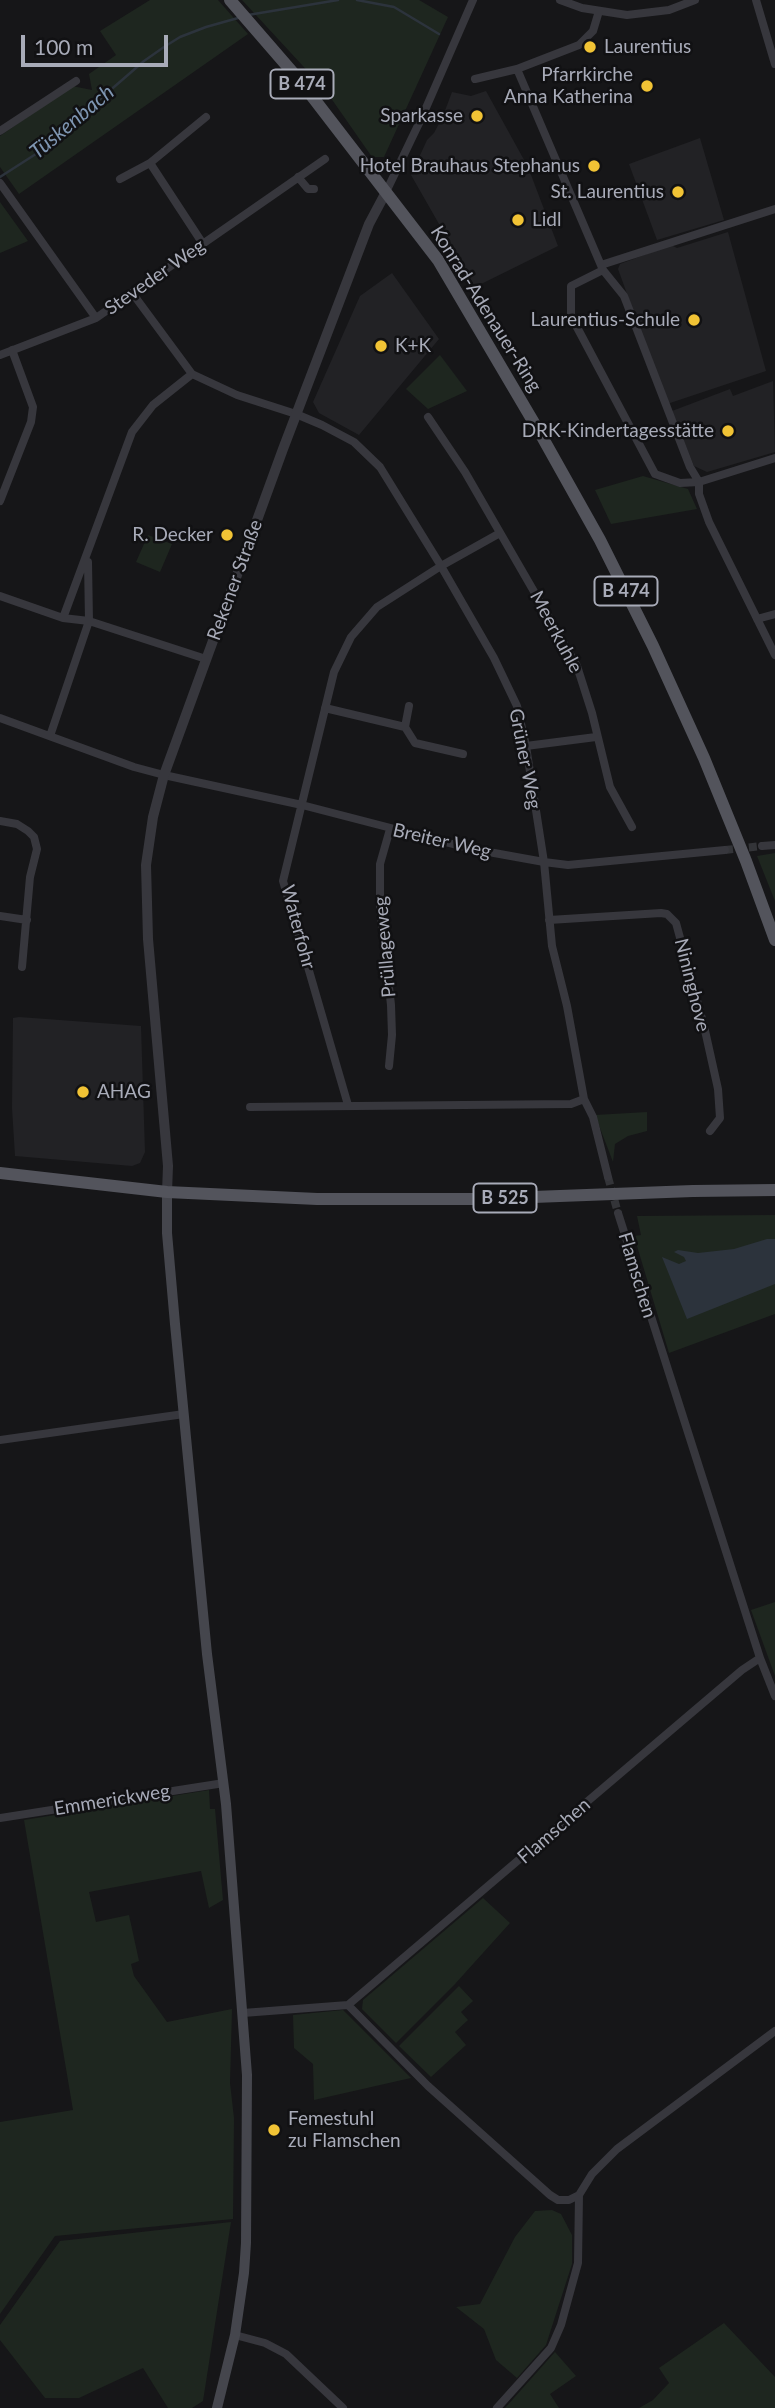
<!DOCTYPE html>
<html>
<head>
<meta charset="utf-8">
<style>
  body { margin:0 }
  #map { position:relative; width:775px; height:2408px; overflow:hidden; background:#161618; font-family:Lato,sans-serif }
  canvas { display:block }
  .scale { position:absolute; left:21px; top:35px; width:147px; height:32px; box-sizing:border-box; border:4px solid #a8abb8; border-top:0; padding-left:9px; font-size:21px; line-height:24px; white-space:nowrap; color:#a8abb8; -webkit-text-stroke:5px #111113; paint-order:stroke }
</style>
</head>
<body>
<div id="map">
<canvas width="775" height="2408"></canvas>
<div class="scale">100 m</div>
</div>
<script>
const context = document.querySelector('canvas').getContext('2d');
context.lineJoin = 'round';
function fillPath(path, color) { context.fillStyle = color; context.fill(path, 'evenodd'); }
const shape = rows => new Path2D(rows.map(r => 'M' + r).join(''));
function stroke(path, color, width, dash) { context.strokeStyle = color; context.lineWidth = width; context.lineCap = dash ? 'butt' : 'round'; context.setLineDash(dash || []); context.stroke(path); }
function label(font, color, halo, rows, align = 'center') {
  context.font = font + ' Lato,sans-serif'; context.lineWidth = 5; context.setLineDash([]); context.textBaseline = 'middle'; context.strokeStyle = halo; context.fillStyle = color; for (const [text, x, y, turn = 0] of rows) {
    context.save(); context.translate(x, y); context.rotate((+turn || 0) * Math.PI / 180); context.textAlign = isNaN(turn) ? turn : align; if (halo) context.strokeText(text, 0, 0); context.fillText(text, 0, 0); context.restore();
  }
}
fillPath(shape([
  [486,91,528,167,558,246,475,287,411,175,427,140,434,133,443,116,452,92,471,96],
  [700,138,724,220,657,240,629,164],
  [728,232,766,371,667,404,618,269,620,264,671,245,677,248],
  [392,273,439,339,359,435,319,413,313,402,360,296],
  [773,381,775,452,707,472,694,466,672,411,730,389,733,396],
  [19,1017,141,1026,145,1152,140,1163,132,1166,15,1156,12,1108,13,1018]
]), '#222225');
fillPath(shape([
  [150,0,218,0,248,34,19,194,0,167,0,136,72,86,92,90,89,74,116,55,100,31],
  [242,0,419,0,448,17,384,157,372,157,326,91],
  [0,202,28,241,0,253],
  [440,355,467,391,428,409,406,389],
  [643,476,688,489,697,509,611,524,595,490],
  [148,535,172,544,160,572,136,562],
  [775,853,775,901,757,856],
  [647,1112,647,1131,628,1136,615,1144,613,1162,595,1115],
  [775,1215,775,1314,669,1353,634,1236,641,1235,637,1216],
  [775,1602,775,1676,751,1610],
  [209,1790,210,1809,215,1809,223,1900,209,1908,201,1871,89,1892,96,1922,129,1915,139,1961,131,1964,134,1976,167,2022,232,2009,230,2083,234,2118,233,2219,55,2236,0,2314,0,2122,73,2110,24,1820],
  [483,1898,510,1923,455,1984,396,2043,362,2009,363,2000],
  [459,1986,473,2001,461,2012,468,2020,455,2032,466,2045,431,2077,399,2046],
  [343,2010,411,2078,314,2100,313,2064,294,2048,293,2015],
  [552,2210,561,2214,572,2235,572,2264,546,2345,517,2378,496,2360,484,2329,456,2307,480,2304,515,2237,535,2211],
  [231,2222,203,2401,192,2408,168,2408,143,2368,79,2398,45,2398,0,2340,0,2325,60,2241],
  [724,2323,775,2377,775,2408,639,2408,653,2400,669,2383,659,2368],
  [555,2352,576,2376,550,2394,559,2408,505,2408]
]), '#1e261f');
fillPath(shape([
  [767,1239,775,1239,775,1284,687,1319,662,1257,679,1264,686,1261,684,1257,674,1252,678,1250,698,1253,734,1249]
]), '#2c333c');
stroke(shape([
  [357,0,394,7,439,34],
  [248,15,338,0],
  [0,177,39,152,144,61,164,47,180,37,206,27,238,18]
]), '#2c333c', 2.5);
stroke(shape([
  [725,850,762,846],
  [608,1177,618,1213]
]), '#333438', 8, [8, 4]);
stroke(shape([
  [560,0,582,8,627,15,669,10,695,0],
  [756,0,775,64],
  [517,69,603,270,624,296,690,467,699,482,699,494,709,522,775,655],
  [475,79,517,69,579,45,593,31,599,11],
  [0,131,76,81],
  [150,163,206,117],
  [298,177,308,189,314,189],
  [120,179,150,163,203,244],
  [0,183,96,318],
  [386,192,422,117,473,0],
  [601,265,775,209],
  [603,270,571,286,571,316,655,474,680,483,699,482,775,458],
  [133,294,192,374,237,395,296,414,322,425,354,442,380,467,441,566,494,658,517,706,526,746,544,862,552,946,567,1006,584,1099,593,1117,608,1177],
  [0,355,96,318,325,159],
  [428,417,465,472,577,666,592,713,610,787,632,827],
  [0,501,31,422,33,407,12,350],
  [0,596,63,618,89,621,206,659],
  [63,618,132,432,153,405,192,374],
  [757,619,775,614],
  [325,708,405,727,415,743,463,754],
  [0,718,134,767,164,775,302,805,472,849,544,862,568,865,725,850],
  [405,727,409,706],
  [50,736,89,621,88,562],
  [526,746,596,737],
  [0,821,17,824,28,831,34,837,37,849,30,877,22,967],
  [762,846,775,845],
  [0,916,27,920],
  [549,920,661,913,667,914,676,923,704,1026,718,1089,720,1118,710,1131],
  [389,1066,392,1035,391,1005,380,907,380,864,390,829],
  [348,1105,283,881,334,672,351,637,377,607,441,566,500,533],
  [250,1107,571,1104,584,1099],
  [618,1213,760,1658],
  [0,1440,184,1414],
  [0,1818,224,1783],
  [348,2005,742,1670,760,1658,775,1696],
  [243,2013,348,2005,428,2086,550,2195,558,2200,569,2200,579,2195,578,2263,561,2325,551,2348,497,2408],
  [579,2195,592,2174,617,2149,775,2031],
  [235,2335,265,2343,286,2354,343,2408]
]), '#37373d', 8);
stroke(shape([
  [167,1192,168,1166,148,939,146,865,153,817,164,775,283,449,369,224,386,192]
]), '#37373d', 10);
stroke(shape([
  [167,1192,167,1233,175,1324,207,1654,226,1804,247,2075,246,2243,244,2273,235,2335,217,2408]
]), '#45464d', 10);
stroke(shape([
  [230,0,301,82,438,260,540,433,600,540,653,646,704,758,746,861,775,940],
  [0,1173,167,1192,317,1199,480,1199,693,1191,775,1190]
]), '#53545c', 12);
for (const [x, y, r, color] of [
  [590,47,7,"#f1c335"],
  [647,86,7,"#f1c335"],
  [477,116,7,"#f1c335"],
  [594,166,7,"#f1c335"],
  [678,192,7,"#f1c335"],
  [518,220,7,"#f1c335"],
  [694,320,7,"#f1c335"],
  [381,346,7,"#f1c335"],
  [728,431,7,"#f1c335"],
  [227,535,7,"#f1c335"],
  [83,1092,7,"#f1c335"],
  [274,2130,7,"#f1c335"]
]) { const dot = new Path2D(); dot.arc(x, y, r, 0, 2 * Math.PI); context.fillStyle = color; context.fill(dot); stroke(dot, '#111113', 2.5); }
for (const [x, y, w] of [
  [302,84,63],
  [626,591,63],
  [505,1198,63]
]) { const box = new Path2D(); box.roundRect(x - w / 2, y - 14.5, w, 29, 5); context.fillStyle = '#111113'; context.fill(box); stroke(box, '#a8abb8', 2); }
label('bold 18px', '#a8abb8', null, [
  ["B 474",302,84],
  ["B 474",626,591],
  ["B 525",505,1198]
]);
label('19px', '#a8abb8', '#111113', [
  ["Laurentius",604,47,"left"],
  ["Pfarrkirche",633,75],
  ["Anna Katherina",633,97],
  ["Sparkasse",463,116],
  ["Hotel Brauhaus Stephanus",580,166],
  ["St. Laurentius",664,192],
  ["Lidl",532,220,"left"],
  ["Laurentius-Schule",680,320],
  ["K+K",395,346,"left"],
  ["DRK-Kindertagesstätte",714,431],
  ["R. Decker",213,535],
  ["AHAG",97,1092,"left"],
  ["Femestuhl",288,2119,"left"],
  ["zu Flamschen",288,2141,"left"]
], 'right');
label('19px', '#a8abb8', '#111113', [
  ["Steveder Weg",155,277,-35],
  ["Konrad-Adenauer-Ring",486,309,58],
  ["Rekener Straße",235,580,-70],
  ["Meerkuhle",556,632,62],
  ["Grüner Weg",525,759,79],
  ["Breiter Weg",442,841,13],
  ["Waterfohr",298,927,75],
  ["Prüllageweg",385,947,-95],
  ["Nininghove",692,985,76],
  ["Flamschen",637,1275,73],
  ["Emmerickweg",112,1800,-9],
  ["Flamschen",554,1831,-41]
]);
label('italic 21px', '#7f96b2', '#111113', [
  ["Tüskenbach",72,122,-40]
]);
</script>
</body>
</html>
